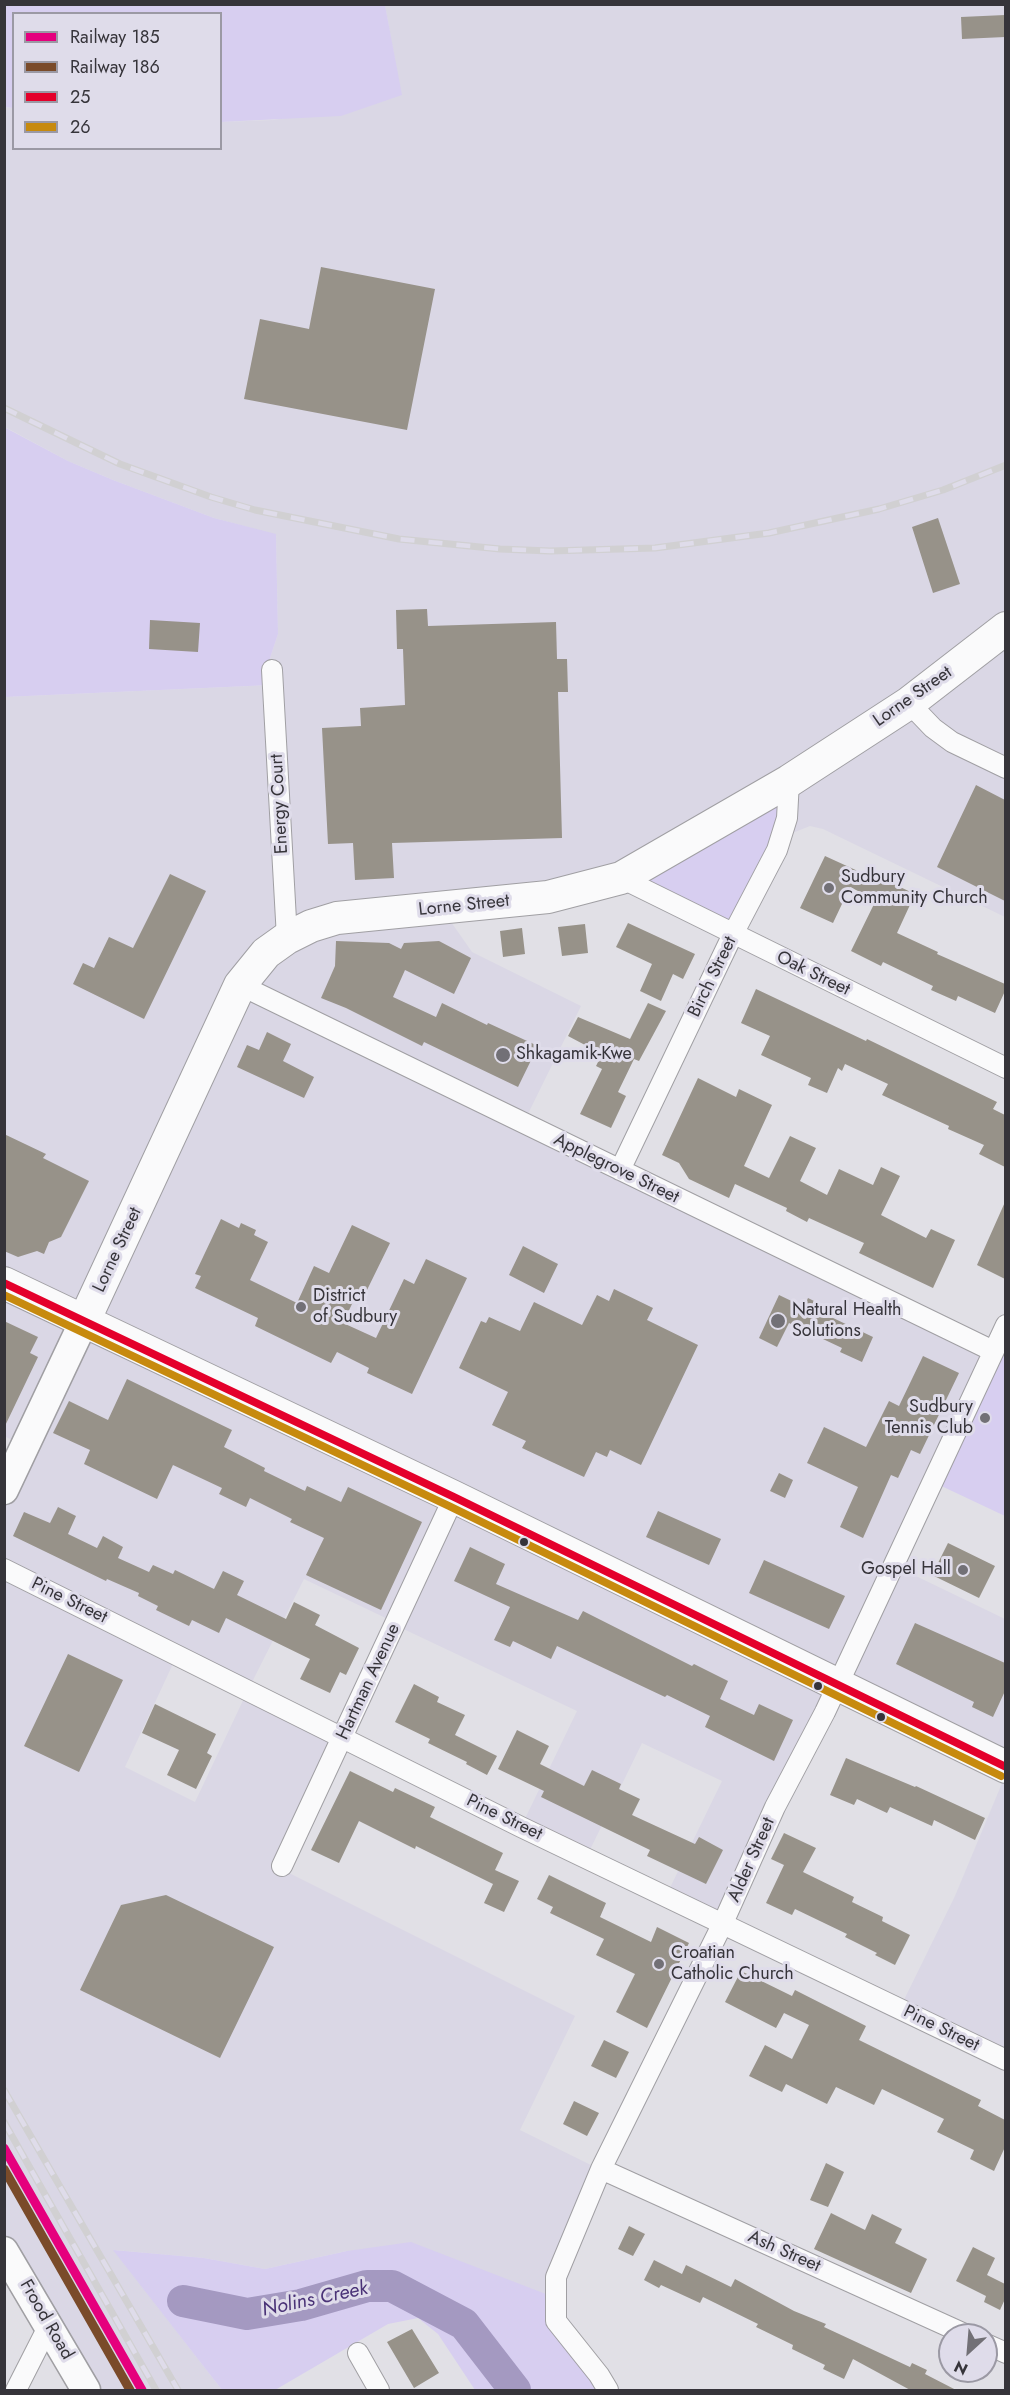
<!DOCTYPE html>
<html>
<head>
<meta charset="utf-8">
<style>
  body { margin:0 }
  #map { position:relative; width:1010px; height:2395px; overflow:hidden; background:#e1e0e6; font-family:Jost,sans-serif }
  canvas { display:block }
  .frame { position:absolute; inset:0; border:6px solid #36343a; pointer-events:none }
  .legend { position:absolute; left:12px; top:12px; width:210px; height:138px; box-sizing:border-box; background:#dfdcea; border:2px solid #9b99a4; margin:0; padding:8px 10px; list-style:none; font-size:18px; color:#36343a }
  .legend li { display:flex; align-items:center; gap:12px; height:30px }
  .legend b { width:30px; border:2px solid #9b99a4 }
  .north { position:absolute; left:938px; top:2323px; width:60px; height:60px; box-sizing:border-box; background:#dfdcea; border:2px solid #9b99a4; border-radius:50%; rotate:206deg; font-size:16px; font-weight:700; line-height:24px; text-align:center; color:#36343a }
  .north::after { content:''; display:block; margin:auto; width:21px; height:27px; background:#727076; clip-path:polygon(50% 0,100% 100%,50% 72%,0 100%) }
</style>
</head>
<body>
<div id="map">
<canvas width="1010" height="2395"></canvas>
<div class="frame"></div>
<ul class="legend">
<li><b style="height:8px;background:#e5007d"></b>Railway 185</li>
<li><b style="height:8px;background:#7a4b2a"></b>Railway 186</li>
<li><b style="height:8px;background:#e4002b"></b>25</li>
<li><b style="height:8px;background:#c78a0e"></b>26</li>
</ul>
<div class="north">N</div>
</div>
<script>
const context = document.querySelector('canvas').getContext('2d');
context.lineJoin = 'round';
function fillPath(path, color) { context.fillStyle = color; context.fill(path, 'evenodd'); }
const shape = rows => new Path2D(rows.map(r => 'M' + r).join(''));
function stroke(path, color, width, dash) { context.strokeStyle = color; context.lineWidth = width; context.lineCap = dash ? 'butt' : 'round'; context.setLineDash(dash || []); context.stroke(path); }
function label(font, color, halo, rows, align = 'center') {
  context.font = font + ' Jost,sans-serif'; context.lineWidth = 6; context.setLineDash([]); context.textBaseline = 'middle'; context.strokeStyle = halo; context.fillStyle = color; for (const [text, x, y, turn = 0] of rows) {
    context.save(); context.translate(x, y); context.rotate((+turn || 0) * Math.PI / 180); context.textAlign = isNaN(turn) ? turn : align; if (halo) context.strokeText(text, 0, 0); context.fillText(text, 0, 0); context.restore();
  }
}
fillPath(shape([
  [385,5,1005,5,1005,917,823,829,810,826,780,838,620,877,442,909,472,952,581,1006,523,1124,994,1353,891,1564,1005,1619,1005,1766,835,1683,723,1923,666,1896,722,1781,642,1743,586,1858,521,1827,577,1711,395,1625,457,1496,88,1321,241,986,287,940,270,658,278,634,276,535,214,518,113,480,68,461,5,427,4,107,13,108,14,148,220,148,221,122,274,120,401,95],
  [271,685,286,937,265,952,82,1322,451,1499,394,1622,304,1579,249,1688,178,1653,125,1767,195,1802,247,1692,340,1739,279,1868,575,2016,520,2130,597,2168,551,2296,347,2251,265,2269,204,2258,114,2250,222,2390,89,2390,5,2246,4,1496,27,1447,4,1436,5,697],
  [1005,1776,1005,2059,900,2008,955,1896]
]), '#dad7e5');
fillPath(shape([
  [4,5,385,5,402,95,341,116,221,122,220,14,14,14,13,108,5,107],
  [4,427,68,461,113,480,214,518,276,534,278,634,270,658,271,685,5,697],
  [787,780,786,817,732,935,622,880],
  [1005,1328,1005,1516,935,1483],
  [411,2242,551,2296,608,2390,475,2390,438,2334,418,2318,388,2324,275,2390,222,2390,113,2250,204,2258,265,2269,347,2251]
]), '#d7cef0');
stroke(shape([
  [183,2301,247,2314,301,2305,367,2286,392,2286,464,2324,515,2390]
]), '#a499c1', 32);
fillPath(shape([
  [1005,15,1005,37,962,39,961,17],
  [321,267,435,289,407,430,244,399,260,319,309,329],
  [938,518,960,584,933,593,912,527],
  [427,609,428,626,556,622,557,659,567,659,568,692,558,692,562,838,392,843,394,878,355,880,353,843,328,844,322,728,361,726,360,708,405,705,403,649,397,649,396,610],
  [150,620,200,623,198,652,149,649],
  [976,785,1005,800,1005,901,937,867],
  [825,856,884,883,885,880,915,894,897,933,938,952,937,954,1005,984,1005,991,995,1013,958,996,956,1001,931,990,933,986,883,962,881,966,851,951,876,900,850,887,833,923,800,908],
  [170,874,206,891,144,1019,73,984,83,963,94,968,109,937,133,948],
  [628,923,695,954,683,979,673,974,661,1001,640,991,652,964,616,947],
  [585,924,588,953,562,956,558,927],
  [522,928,525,954,503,957,500,931],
  [336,941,389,943,401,949,404,943,439,941,471,958,454,994,405,970,393,997,436,1017,442,1003,487,1025,488,1023,538,1046,518,1087,424,1042,422,1046,346,1008,321,998,335,966],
  [756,989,866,1041,867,1039,997,1102,993,1109,1005,1115,1005,1167,979,1154,984,1145,948,1129,949,1126,882,1095,888,1084,845,1064,842,1071,838,1068,827,1093,808,1085,811,1078,761,1055,770,1036,741,1023],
  [648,1003,666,1011,639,1061,634,1059,618,1092,626,1096,611,1128,580,1114,602,1069,596,1066,602,1054,568,1036,578,1017,630,1039],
  [267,1032,291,1044,283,1061,314,1077,304,1098,237,1067,247,1045,259,1050],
  [698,1078,736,1097,739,1089,772,1105,744,1166,769,1178,790,1136,816,1148,800,1181,827,1195,839,1169,873,1185,881,1167,900,1176,881,1215,926,1238,931,1229,955,1240,933,1288,859,1253,864,1243,809,1218,807,1222,786,1211,787,1208,735,1184,729,1198,689,1179,679,1163,662,1155],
  [4,1134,46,1154,43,1158,89,1181,61,1237,49,1242,44,1254,37,1251,18,1257,4,1251],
  [1005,1202,1005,1279,977,1265],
  [221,1219,239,1228,241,1223,256,1230,254,1235,268,1242,250,1280,297,1303,314,1266,329,1273,352,1225,390,1243,367,1290,360,1287,343,1323,376,1338,404,1279,414,1284,426,1259,467,1278,412,1394,367,1373,369,1368,337,1352,331,1363,255,1326,258,1318,195,1288,201,1276,195,1274],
  [523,1246,558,1264,544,1293,509,1275],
  [614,1289,653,1308,647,1320,698,1345,641,1465,610,1450,607,1457,596,1452,584,1477,522,1448,526,1441,492,1425,508,1392,459,1368,481,1321,486,1323,489,1317,520,1331,534,1302,582,1325,597,1295,609,1301],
  [779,1295,804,1307,808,1298,834,1311,831,1317,873,1337,862,1362,840,1352,842,1348,789,1323,777,1347,759,1338],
  [4,1321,38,1337,30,1353,38,1357,4,1428],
  [923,1356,959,1373,920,1454,911,1450,898,1478,891,1475,863,1538,840,1527,858,1487,807,1463,824,1427,866,1447,889,1401,899,1406],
  [127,1379,232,1430,224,1447,265,1468,264,1471,305,1491,307,1486,341,1502,348,1487,422,1522,381,1610,306,1575,324,1538,290,1522,292,1519,250,1498,246,1507,219,1494,222,1488,173,1465,157,1499,84,1464,90,1450,53,1433,69,1401,108,1420],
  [779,1473,793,1480,785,1498,770,1491],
  [58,1507,76,1516,68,1534,97,1548,103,1536,123,1547,118,1558,149,1572,153,1565,173,1574,175,1570,214,1589,223,1571,244,1581,237,1595,286,1619,294,1602,320,1615,315,1625,359,1648,346,1675,340,1672,330,1693,300,1679,310,1659,226,1618,219,1633,192,1620,189,1626,156,1610,158,1606,138,1596,139,1593,107,1579,106,1581,13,1536,24,1512,50,1523],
  [658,1511,721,1539,709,1565,646,1537],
  [948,1543,995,1566,979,1598,932,1575],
  [470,1547,505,1564,496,1584,578,1620,583,1611,692,1666,694,1664,728,1681,720,1699,754,1715,759,1704,793,1720,774,1761,705,1727,710,1716,667,1695,665,1697,557,1646,551,1659,513,1641,510,1647,494,1640,510,1607,454,1581],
  [764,1560,845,1596,829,1629,749,1593],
  [915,1623,1005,1663,1005,1691,993,1717,972,1707,974,1702,896,1664],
  [68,1654,123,1680,79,1772,24,1746],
  [414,1684,439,1697,437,1702,465,1715,455,1735,497,1756,487,1775,466,1764,467,1762,428,1743,430,1739,395,1722],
  [155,1704,216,1734,207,1753,212,1756,196,1789,167,1775,179,1750,142,1733],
  [517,1730,549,1746,540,1764,584,1786,592,1770,621,1784,619,1789,640,1799,632,1815,695,1844,699,1837,723,1850,706,1884,647,1856,650,1850,541,1797,544,1791,498,1769],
  [846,1758,915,1787,916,1786,985,1818,975,1840,934,1820,932,1826,890,1807,887,1813,857,1799,854,1805,830,1795],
  [350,1771,393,1792,395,1788,435,1807,430,1817,503,1853,495,1870,519,1881,504,1912,484,1903,493,1884,416,1846,415,1849,359,1821,339,1863,311,1850],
  [784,1833,816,1848,803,1872,854,1897,852,1902,883,1917,882,1921,910,1935,895,1965,875,1955,877,1953,845,1937,847,1934,795,1909,792,1915,766,1903,784,1865,771,1859],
  [549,1875,606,1903,600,1917,651,1942,657,1927,689,1943,647,2028,616,2012,635,1974,596,1955,604,1939,550,1913,553,1907,537,1899],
  [166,1895,274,1947,220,2058,80,1990,121,1905],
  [741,1971,792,1996,795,1990,866,2026,859,2040,981,2100,978,2106,1005,2120,1005,2147,994,2171,970,2159,974,2150,937,2132,944,2119,882,2089,874,2105,836,2087,827,2104,786,2084,782,2092,749,2076,765,2045,792,2059,809,2025,784,2013,776,2028,725,2002],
  [604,2040,629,2052,616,2078,591,2066],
  [574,2101,599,2113,587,2136,563,2124],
  [826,2163,844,2172,828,2207,810,2200],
  [831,2213,865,2230,872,2214,902,2229,895,2243,927,2259,911,2293,814,2249],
  [629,2226,645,2234,633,2256,618,2249],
  [973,2247,995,2258,987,2275,1005,2284,1005,2299,1000,2310,984,2302,986,2296,956,2281],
  [654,2260,682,2274,686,2265,731,2287,735,2279,794,2311,826,2324,824,2327,910,2367,912,2363,927,2370,925,2374,958,2391,912,2391,853,2359,844,2379,823,2369,825,2365,792,2349,793,2345,756,2327,758,2324,703,2297,700,2303,661,2285,659,2288,644,2280],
  [412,2329,439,2373,414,2388,387,2342]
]), '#979289');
const street = shape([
  [272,670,287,938],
  [909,703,933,728,952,742,1006,768],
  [621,878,1006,1068],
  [240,985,993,1351],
  [620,1170,733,934,777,850,787,818,789,781],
  [4,1569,521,1827,1006,2060],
  [282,1866,454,1497],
  [601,2169,967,2335],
  [986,2344,1006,2353],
  [358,2353,379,2390],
  [16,2390,49,2325],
  [608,2390,599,2375,556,2321,556,2277,601,2169,723,1923,775,1807,825,1712,1006,1325]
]);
const secondary = shape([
  [4,1490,84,1321],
  [4,2251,86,2390]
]);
const primary = shape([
  [4,1283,454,1497,1006,1767],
  [84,1321,240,985,266,953,287,938,311,926,337,918,548,897,621,878,789,781,909,703,1006,628]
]);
stroke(street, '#a09fa3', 22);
stroke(secondary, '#a09fa3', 31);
stroke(primary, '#a09fa3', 34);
stroke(street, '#fafafb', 20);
stroke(secondary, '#fafafb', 28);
stroke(primary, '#fafafb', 32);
const rail = shape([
  [4,408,120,464,211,497,255,510,399,539,500,549,550,551,655,548,769,533,879,509,943,490,1006,465],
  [4,2090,178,2390],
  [4,2122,156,2390]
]);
stroke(rail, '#d1d0d2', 7);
stroke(rail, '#dfdcea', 4.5, [14]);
stroke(shape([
  [4,1283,454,1497,1006,1767]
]), '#e4002b', 8);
stroke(shape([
  [4,1295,449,1506,1001,1776]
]), '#c78a0e', 8);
stroke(shape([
  [4,2148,142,2390]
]), '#e5007d', 9);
stroke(shape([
  [4,2169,130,2390]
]), '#7a4b2a', 9);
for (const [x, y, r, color] of [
  [829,888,6,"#727076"],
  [503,1055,8,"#727076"],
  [301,1307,6,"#727076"],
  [778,1321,8,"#727076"],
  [985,1418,6,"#727076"],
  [524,1542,5,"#36343a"],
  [963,1570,6,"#727076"],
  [818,1686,5,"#36343a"],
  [881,1717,5,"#36343a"],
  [659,1964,6,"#727076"]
]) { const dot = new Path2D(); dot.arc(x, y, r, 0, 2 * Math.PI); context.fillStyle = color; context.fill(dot); stroke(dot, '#dfdcea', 2); }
label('18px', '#36343a', '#dfdcea', [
  ["Lorne Street",913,697,-35],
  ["Energy Court",280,804,-93],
  ["Lorne Street",464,906,-6],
  ["Oak Street",813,974,26],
  ["Birch Street",713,977,-64],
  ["Applegrove Street",616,1169,26],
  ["Lorne Street",118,1250,-65],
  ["Pine Street",69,1601,26],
  ["Hartman Avenue",369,1682,-65],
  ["Pine Street",504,1818,26],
  ["Alder Street",752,1860,-66],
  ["Pine Street",941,2029,26],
  ["Ash Street",784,2252,24],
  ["Frood Road",46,2320,60]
]);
label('18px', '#36343a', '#dfdcea', [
  ["Sudbury",841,878],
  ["Community Church",841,899],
  ["Shkagamik-Kwe",516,1055],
  ["District",313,1297],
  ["of Sudbury",313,1318],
  ["Natural Health",792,1311],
  ["Solutions",792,1332],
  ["Sudbury",973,1408,"right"],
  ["Tennis Club",973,1429,"right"],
  ["Gospel Hall",951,1570,"right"],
  ["Croatian",671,1954],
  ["Catholic Church",671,1975]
], 'left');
label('italic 20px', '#4a3377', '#dfdcea', [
  ["Nolins Creek",315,2300,-12]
]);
</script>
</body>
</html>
